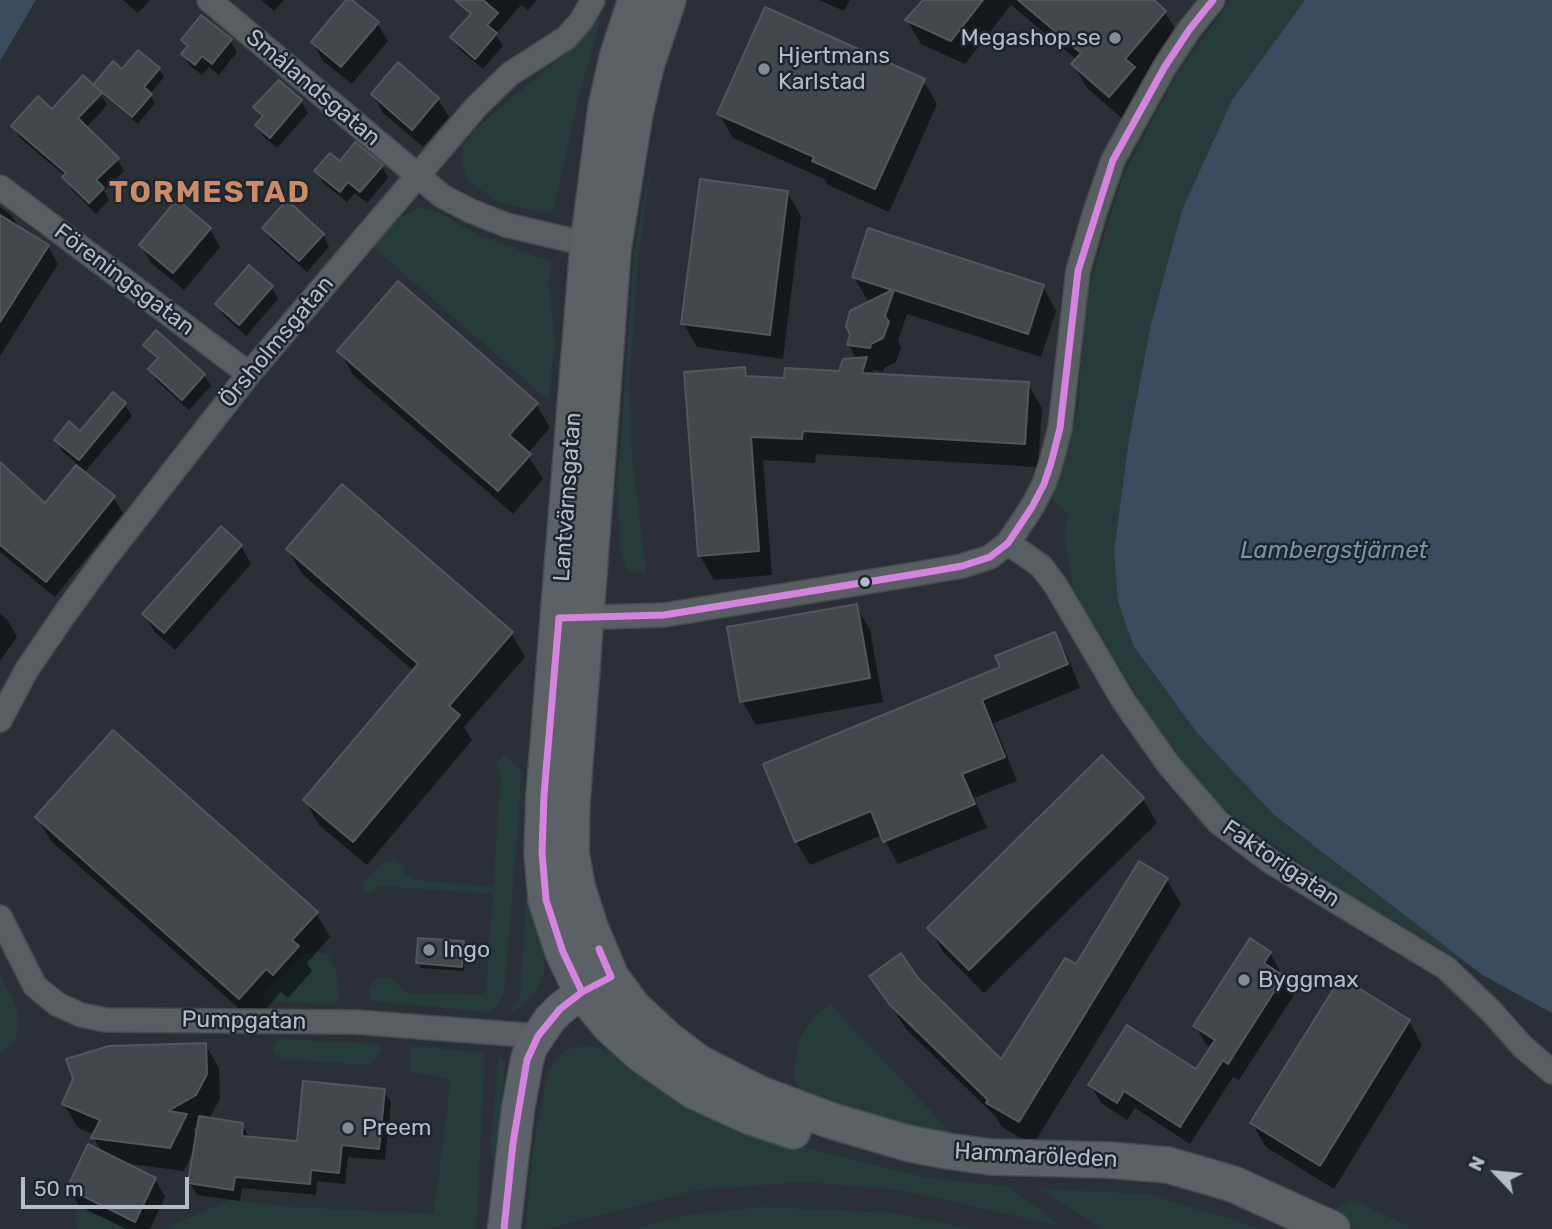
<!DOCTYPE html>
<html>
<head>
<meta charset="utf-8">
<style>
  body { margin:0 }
  #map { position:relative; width:1552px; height:1229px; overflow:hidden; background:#2a3035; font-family:Rubik,sans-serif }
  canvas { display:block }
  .north { position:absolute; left:1461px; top:1138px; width:70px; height:70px; -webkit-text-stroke:5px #1d262f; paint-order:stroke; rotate:296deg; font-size:19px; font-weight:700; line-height:28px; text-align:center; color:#b4bcc6 }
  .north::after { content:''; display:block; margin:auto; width:24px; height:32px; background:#b4bcc6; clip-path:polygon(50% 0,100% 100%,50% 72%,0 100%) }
  .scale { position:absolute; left:21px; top:1177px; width:168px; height:32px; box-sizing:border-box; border:4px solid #b4bcc6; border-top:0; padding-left:9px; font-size:21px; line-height:24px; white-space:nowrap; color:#b4bcc6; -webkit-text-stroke:5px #1d262f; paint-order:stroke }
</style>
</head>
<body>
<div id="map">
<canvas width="1552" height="1229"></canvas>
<div class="north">N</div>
<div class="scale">50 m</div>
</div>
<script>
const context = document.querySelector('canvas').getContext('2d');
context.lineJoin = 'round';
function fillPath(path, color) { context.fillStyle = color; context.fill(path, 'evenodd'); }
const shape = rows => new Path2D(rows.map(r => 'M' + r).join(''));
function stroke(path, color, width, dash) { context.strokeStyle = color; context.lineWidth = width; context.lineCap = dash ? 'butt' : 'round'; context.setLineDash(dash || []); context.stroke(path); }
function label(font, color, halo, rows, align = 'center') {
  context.font = font + ' Rubik,sans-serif'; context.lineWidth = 5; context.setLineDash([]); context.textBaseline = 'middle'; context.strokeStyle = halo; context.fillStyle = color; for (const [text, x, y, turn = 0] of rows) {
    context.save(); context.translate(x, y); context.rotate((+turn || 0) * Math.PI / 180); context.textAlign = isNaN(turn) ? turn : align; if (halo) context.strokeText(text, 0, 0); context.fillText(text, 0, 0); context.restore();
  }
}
fillPath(shape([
  [1231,0,1305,0,1232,100,1182,210,1151,324,1129,439,1114,551,1134,648,1198,734,1274,815,1484,976,1444,950,1335,887,1212,800,1154,723,1073,591,1065,532,1069,514,1052,499,1078,410,1085,299,1122,178,1178,73],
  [602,15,577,103,553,212,534,211,497,201,468,181,461,161,463,148,475,129,568,51],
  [652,159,638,261,629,391,632,455,646,574,627,570,620,547,618,481,634,252],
  [420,207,440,213,480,236,552,262,548,280,555,343,548,400,373,247,397,219],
  [504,754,522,771,504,994,497,1006,489,1012,373,1001,368,989,377,978,389,977,407,993,486,995,493,894,380,886,372,893,364,892,362,884,380,864,393,860,402,864,406,875,416,880,493,887,501,778,497,765],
  [527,893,542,941,545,969,537,990,521,1007,508,1014,520,997],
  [315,951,328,955,337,972,339,1000,333,1005,264,1000,264,995,268,989,304,955],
  [0,974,16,1005,19,1026,14,1042,0,1053],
  [830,1004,962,1144,803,1097,794,1078,798,1042,813,1017],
  [279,1039,379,1044,381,1049,376,1059,369,1065,280,1059,273,1052,274,1044],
  [411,1046,485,1053,476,1229,163,1229,230,1200,292,1207,434,1214,451,1079,410,1072],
  [586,1046,613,1051,753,1131,807,1148,928,1178,1007,1186,1063,1227,901,1190,803,1182,696,1190,548,1229,526,1229,532,1155,548,1072,564,1050],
  [499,1051,505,1064,497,1169,490,1152],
  [1039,1189,1148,1194,1263,1229,1103,1229],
  [1354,1200,1414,1229,1357,1229,1335,1220,1336,1208],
  [762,1207,892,1213,973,1229,633,1229,678,1216],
  [75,1208,139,1229,77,1229]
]), '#283b3b');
fillPath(shape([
  [0,0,36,0,0,61],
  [1305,0,1552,0,1552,1013,1484,976,1274,815,1198,734,1134,647,1118,601,1114,551,1129,439,1151,324,1182,210,1232,100]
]), '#3a4c5e');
fillPath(shape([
  [123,0,150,0,138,13],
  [261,0,284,0,274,11],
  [348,0,377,23,388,41,352,84,323,61,313,43],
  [470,0,537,0,528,10,521,5,496,34,503,46,483,69,459,49,452,37,470,17,465,7],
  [819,0,850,0,844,11],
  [925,0,1151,0,1165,12,1179,36,1141,81,1147,92,1124,120,1087,88,1073,65,1077,60,1011,5,965,64,921,44,907,20],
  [183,40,230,40,237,52,219,75,209,67,202,75,190,66,183,54,188,49],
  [398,65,438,99,449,117,423,147,383,113,373,95],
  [159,69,164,77,150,94,155,103,138,124,100,93,107,105,86,128,117,159,124,171,104,191,109,200,96,214,71,189,65,176,20,138,13,126,100,92,96,85,122,72],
  [923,80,937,104,889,212,828,185,824,179,733,138,719,114],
  [301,101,308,113,277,148,264,137,257,125,262,119,256,108],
  [340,163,382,166,388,178,367,203,355,193,347,202,323,183,317,171],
  [787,192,801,216,783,359,697,347,683,323],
  [0,207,12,216,20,229,48,246,58,264,0,356],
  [264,228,323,235,329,247,307,272,271,240],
  [210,229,220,247,184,290,151,263,141,245],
  [249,268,272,288,278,299,246,336,224,316,217,304],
  [854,277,1043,286,1056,311,1041,357,907,314,898,341,901,348,896,362,884,368,883,372,872,370,875,375,1028,384,1042,408,1038,467,816,454,815,463,763,460,772,575,714,580,700,556,744,369,749,378,786,380,840,373,857,360,849,345,872,302,868,301],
  [145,345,204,375,211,386,189,410,157,381,150,369,157,361],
  [340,351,536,404,550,428,527,454,543,479,513,514,353,375],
  [113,395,125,405,132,416,84,473,113,497,123,513,55,597,0,552,0,466,45,506,78,465,62,451,56,440,80,433],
  [241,546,251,564,175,650,155,632,144,615],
  [288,550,511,633,525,657,464,727,472,740,367,865,319,825,305,801,414,671,302,574],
  [856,606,870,630,883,702,756,725,742,701],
  [0,614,7,619,17,637,0,661],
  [1054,634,1068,657,1080,688,994,723,1017,781,974,798,987,828,898,864,882,835,810,865,796,842,765,765,1002,668],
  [1143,799,1157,823,984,993,943,952,930,928],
  [37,817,316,913,330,937,307,963,312,971,288,998,281,992,254,1022,51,841],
  [1167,880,1181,904,1033,1145,1002,1127,996,1117,906,1029,872,976,917,979,1001,1061,1076,967],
  [463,943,466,948,464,971,421,968,418,963],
  [1270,953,1280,971,1278,974,1283,977,1294,995,1239,1080,1233,1077,1190,1144,1135,1108,1127,1120,1101,1103,1091,1085,1197,1071,1212,1048,1206,1044,1195,1026],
  [1409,1021,1422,1045,1334,1189,1266,1147,1252,1123],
  [205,1044,219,1068,220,1099,209,1119,242,1124,249,1138,299,1143,384,1091,391,1103,385,1160,348,1157,345,1184,317,1181,316,1195,242,1188,240,1201,197,1195,190,1183,194,1150,184,1171,124,1163,155,1179,165,1197,150,1229,126,1229,79,1206,69,1188,103,1154,93,1137,95,1135,78,1128,64,1104],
  [199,1125,197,1136,193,1129]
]), '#0007');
const building = shape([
  [346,0,352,0,379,22,341,67,311,42,346,0],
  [455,0,483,0,498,13,487,25,497,33,475,59,450,37,471,14,455,0],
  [923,0,983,0,951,41,905,20,923,0],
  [1018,0,1154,0,1166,11,1125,59,1135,67,1109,97,1071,64,1081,53,1018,0],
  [765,7,925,79,875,189,812,161,814,157,717,114,765,7],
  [201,15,232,39,212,64,202,56,195,65,181,54,188,46,181,40,201,15],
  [138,50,160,68,144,87,152,94,132,117,93,85,113,61,122,69,138,50],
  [398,62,439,98,412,130,371,94,398,62],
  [83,75,102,93,78,118,119,158,96,180,104,188,89,203,62,177,66,173,11,126,38,96,52,109,83,75],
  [279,80,302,100,270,138,255,125,263,116,253,107,279,80],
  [355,142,383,165,360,192,348,182,340,192,314,171,330,153,340,161,355,142],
  [700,179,788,191,770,335,681,324,700,179],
  [177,199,211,228,173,273,139,245,177,199],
  [287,200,324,234,299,261,262,228,287,200],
  [0,215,49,245,0,322,0,215],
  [868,228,1044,285,1028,334,894,290,885,316,889,322,883,338,871,344,870,348,847,345,850,335,846,326,850,311,892,290,852,277,868,228],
  [249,265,273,286,239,325,215,304,249,265],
  [398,281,538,403,509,435,531,454,498,491,337,351,398,281],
  [156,330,205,374,182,400,148,369,158,358,143,345,156,330],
  [867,357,862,373,1029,382,1025,444,803,431,802,439,751,437,759,551,698,556,684,372,745,367,746,376,784,378,785,368,839,371,843,359,867,357],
  [113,392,126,403,79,460,54,440,69,421,80,431,113,392],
  [0,462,45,503,76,465,115,496,46,582,0,545,0,462],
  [342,484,513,632,449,706,460,715,353,842,303,800,418,664,286,549,342,484],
  [221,526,242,545,164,633,142,614,221,526],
  [857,604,870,678,740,702,727,627,857,604],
  [1055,632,1068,664,982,700,1005,757,962,774,975,804,883,842,871,811,795,842,763,764,1000,667,995,656,1055,632],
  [113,730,318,912,292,940,299,946,273,975,266,969,239,999,35,817,113,730],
  [1102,755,1144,798,969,970,927,928,1102,755],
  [1139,861,1168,878,1019,1122,986,1103,988,1100,890,1005,869,976,901,953,918,978,1001,1059,1065,958,1076,964,1139,861],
  [418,938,464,941,462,967,416,963,418,938],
  [1250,938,1271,952,1264,963,1284,976,1228,1064,1223,1060,1180,1127,1124,1091,1117,1103,1088,1085,1127,1025,1196,1069,1215,1040,1193,1026,1250,938],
  [1341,977,1410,1020,1320,1166,1250,1123,1341,977],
  [206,1043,207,1074,196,1095,168,1111,187,1114,170,1148,91,1138,100,1120,62,1104,73,1079,66,1059,109,1046,206,1043],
  [303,1081,385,1089,379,1149,342,1145,339,1173,311,1170,310,1184,235,1177,233,1190,188,1183,199,1116,243,1123,242,1136,297,1141,303,1081],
  [88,1144,156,1178,135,1222,67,1188,88,1144]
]);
fillPath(building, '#43484d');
stroke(building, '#51575d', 2);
const street = shape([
  [209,0,442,196,471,211,506,225,600,247],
  [0,187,249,374],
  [1008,543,1041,566,1056,586,1123,700,1168,764,1218,822,1271,862,1446,968,1491,1011,1522,1046,1552,1072],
  [573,618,664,615,922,573,962,566,990,557,1008,543,1032,507,1044,484,1051,463,1060,428,1078,271,1094,215,1113,160,1164,68,1189,30,1213,0],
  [0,720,26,671,64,615,104,560,249,374,476,107,510,74,566,38,581,21,593,0],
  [0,917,35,986,57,1004,81,1015,106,1020,355,1022,538,1036]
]);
const secondary = shape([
  [504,1229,518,1109,527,1060,531,1047,550,1019,560,1009,582,992,605,980]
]);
const primary = shape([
  [636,0,617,58,606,107,588,245,544,795,542,852,546,900,563,952,582,992,609,1025,642,1055,694,1091,751,1117,793,1131],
  [668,0,646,66,635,113,613,250,572,803,571,853,577,886,590,927,611,977,632,1006,667,1039,699,1063,760,1094,832,1121,907,1143,947,1151,991,1157,1108,1160,1168,1165,1233,1184,1332,1229]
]);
stroke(street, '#484c50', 26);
stroke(secondary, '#484c50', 35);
stroke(primary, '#474c52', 38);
stroke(street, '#595e63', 23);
stroke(secondary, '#5d6268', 32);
stroke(primary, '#5b6165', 35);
stroke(shape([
  [582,992,563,952,546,900,542,852,544,795,559,618,664,615,922,573,962,566,990,557,1008,543,1032,507,1044,484,1051,463,1060,428,1078,271,1113,160,1164,68,1189,30,1213,0],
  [504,1229,513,1143,527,1060,538,1036,560,1009,582,992,611,977,599,949]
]), '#d385de', 7);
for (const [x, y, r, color] of [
  [1115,38,7,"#848b93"],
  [764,69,7,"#848b93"],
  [865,582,6,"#b4bcc6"],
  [429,950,7,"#848b93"],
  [1244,980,7,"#848b93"],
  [348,1128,7,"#848b93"]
]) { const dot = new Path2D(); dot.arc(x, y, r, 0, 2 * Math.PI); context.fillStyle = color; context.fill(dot); stroke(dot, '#1d262f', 2.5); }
label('23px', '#b4bcc6', '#1d262f', [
  ["Megashop.se",1101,38,"right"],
  ["Hjertmans",778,56],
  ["Karlstad",778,82],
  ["Ingo",443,950],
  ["Byggmax",1258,980],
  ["Preem",362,1128]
], 'left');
label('23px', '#b4bcc6', '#1d262f', [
  ["Smålandsgatan",313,88,40],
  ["Föreningsgatan",124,280,37],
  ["Örsholmsgatan",277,342,-50],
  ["Lantvärnsgatan",568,497,-86],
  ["Faktorigatan",1281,864,34],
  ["Pumpgatan",244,1021,1],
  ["Hammaröleden",1036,1156,3]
]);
label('italic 24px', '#7790a7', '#1d262f', [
  ["Lambergstjärnet",1334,551]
]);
context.letterSpacing = '2px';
label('bold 30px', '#cb8a6a', '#1d262f', [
  ["TORMESTAD",210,193]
]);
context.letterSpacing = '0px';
</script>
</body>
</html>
